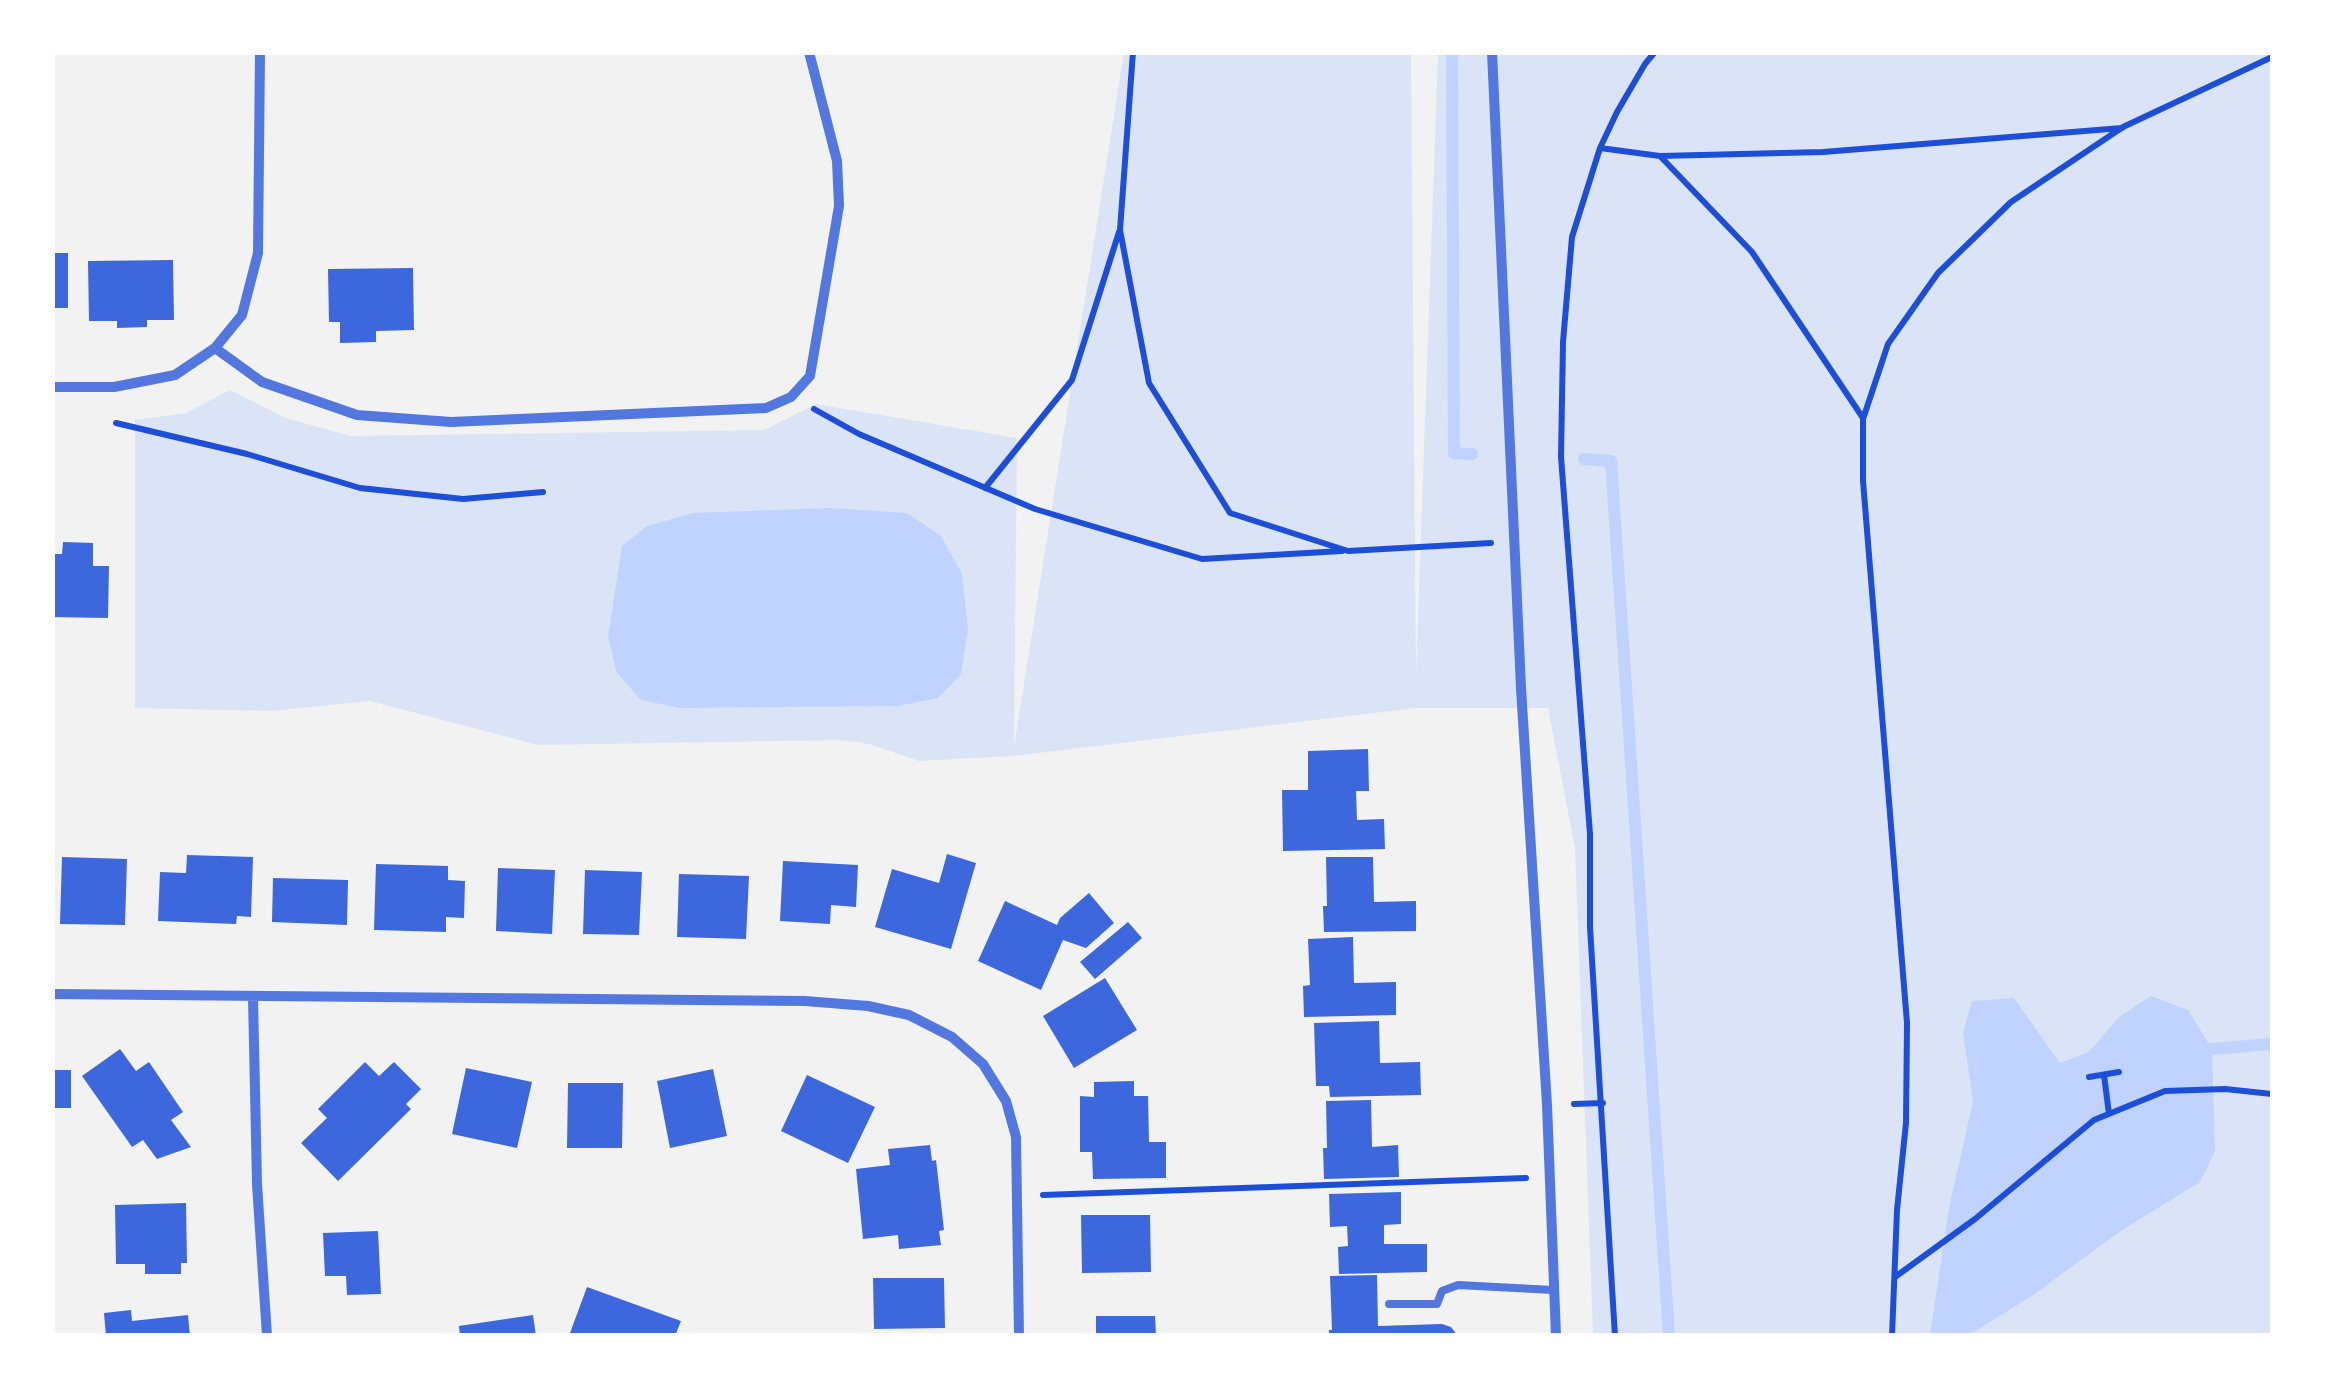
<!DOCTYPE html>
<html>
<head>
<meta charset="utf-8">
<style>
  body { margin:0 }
  #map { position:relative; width:2325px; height:1388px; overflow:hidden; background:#f2f2f2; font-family:Jost,sans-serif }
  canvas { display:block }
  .frame { position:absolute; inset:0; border:55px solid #fff; pointer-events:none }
</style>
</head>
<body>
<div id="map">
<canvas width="2325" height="1388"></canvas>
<div class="frame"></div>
</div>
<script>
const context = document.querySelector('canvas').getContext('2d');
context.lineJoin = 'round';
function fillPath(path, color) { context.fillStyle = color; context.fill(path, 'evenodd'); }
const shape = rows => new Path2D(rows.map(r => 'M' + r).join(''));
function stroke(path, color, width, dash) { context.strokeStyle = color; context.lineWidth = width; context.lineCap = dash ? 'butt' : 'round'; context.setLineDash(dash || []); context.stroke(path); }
fillPath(shape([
  [1124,52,1411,53,1416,673,1438,53,2272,53,2272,1335,1593,1335,1575,848,1548,708,1416,708,1013,756,919,761,869,744,842,740,538,745,370,701,272,711,135,708,135,420,186,413,230,390,286,418,351,436,764,430,816,404,1017,438,1014,747]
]), '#dbe4f7');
fillPath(shape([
  [830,508,907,513,941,536,962,574,968,629,961,674,938,698,898,706,680,708,641,700,617,673,608,637,622,546,647,526,693,513],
  [2151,996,2188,1010,2212,1049,2215,1151,2200,1182,2122,1230,2033,1295,1971,1334,1930,1335,1949,1208,1973,1101,1963,1033,1972,1001,2014,998,2060,1063,2089,1052,2119,1017]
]), '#bfd3fe');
stroke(shape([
  [1452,52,1454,453,1472,454],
  [1584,459,1611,461,1669,1336],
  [2212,1049,2272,1044]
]), '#bfd3fe', 12);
fillPath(shape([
  [52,253,68,253,68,308,52,308],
  [173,260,174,320,147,320,147,327,117,328,117,321,89,321,88,261],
  [413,268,414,330,376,331,376,342,340,343,340,322,329,322,328,269],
  [63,542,93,543,93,566,109,566,108,618,52,617,52,554,62,554],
  [1368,749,1369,791,1356,791,1357,820,1384,819,1385,849,1283,851,1282,790,1308,790,1308,751],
  [947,854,976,863,951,949,875,927,892,869,939,883],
  [187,855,253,857,251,917,237,916,236,924,158,921,160,872,186,873],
  [62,857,127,859,125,925,60,924],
  [1326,857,1373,857,1374,902,1416,901,1416,931,1324,932,1323,906,1327,906],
  [783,861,858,865,856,907,831,905,830,924,780,921],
  [376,864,448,866,448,880,465,881,464,918,446,917,446,932,374,930],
  [498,868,555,870,552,934,496,931],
  [585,870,642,872,639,935,583,934],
  [679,874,749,876,746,939,677,937],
  [273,878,348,880,347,925,272,922],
  [1089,893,1114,923,1086,948,1063,940,1041,990,978,961,1005,901,1057,925,1060,918],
  [1128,922,1142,938,1095,979,1080,962],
  [1353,937,1354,983,1396,982,1396,1015,1304,1017,1303,986,1310,985,1308,939],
  [1105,978,1137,1030,1074,1068,1043,1016],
  [1379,1021,1380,1063,1420,1062,1421,1095,1330,1097,1329,1086,1316,1086,1314,1023],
  [120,1049,136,1071,149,1062,183,1112,171,1120,191,1147,157,1159,143,1140,132,1147,82,1076],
  [365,1062,379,1076,394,1062,421,1089,406,1104,411,1109,338,1181,301,1143,327,1118,318,1109],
  [466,1068,532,1082,517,1148,452,1134],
  [713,1069,727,1136,670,1148,657,1081],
  [52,1070,71,1070,71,1108,52,1108],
  [807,1075,875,1107,848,1163,781,1131],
  [1134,1081,1134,1096,1148,1096,1149,1142,1166,1142,1166,1178,1093,1179,1092,1152,1080,1152,1080,1096,1094,1097,1094,1082],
  [568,1083,623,1083,622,1148,567,1148],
  [1371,1100,1372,1147,1398,1145,1399,1177,1324,1179,1323,1148,1327,1148,1326,1101],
  [930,1145,932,1161,936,1160,944,1230,939,1231,941,1245,899,1249,898,1235,863,1239,856,1169,890,1165,888,1149],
  [1401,1192,1401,1224,1384,1225,1384,1244,1427,1244,1427,1272,1339,1274,1338,1247,1348,1246,1347,1226,1330,1227,1329,1194],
  [186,1203,187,1263,181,1263,181,1274,145,1274,145,1264,116,1264,115,1205],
  [1081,1215,1150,1215,1151,1272,1082,1273],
  [378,1231,381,1294,347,1295,346,1276,325,1276,323,1233],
  [1377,1275,1378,1326,1442,1324,1451,1327,1458,1336,1329,1336,1329,1330,1332,1330,1330,1276],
  [873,1278,944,1278,945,1328,874,1329],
  [587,1287,681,1321,675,1336,570,1333],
  [131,1310,132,1321,188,1315,190,1336,106,1336,104,1313],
  [533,1315,536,1336,460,1336,459,1326],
  [1096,1316,1155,1316,1156,1336,1096,1336]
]), '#3d67dc');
stroke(shape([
  [1133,52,1120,230,1149,383,1230,513,1348,551,1491,543],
  [1600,148,1660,156,1752,252,1863,418],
  [1660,156,1823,152,2122,128],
  [814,409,859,434,1035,509,1202,559,1342,551],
  [116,423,247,454,360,488,463,499,543,492],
  [985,488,1072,380,1119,232],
  [2104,1075,2109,1114],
  [2089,1077,2119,1072],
  [1574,1104,1603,1103],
  [1043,1195,1526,1178],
  [1895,1277,1975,1219,2094,1120,2165,1091,2225,1089,2272,1094],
  [1615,1336,1590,927,1590,834,1561,457,1563,342,1572,237,1600,148,1617,112,1645,64,1655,52],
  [1892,1336,1897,1210,1906,1123,1907,1023,1863,481,1863,419,1888,344,1938,273,2011,202,2123,127,2272,57]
]), '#1d4ed8', 6);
stroke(shape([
  [1389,1304,1437,1304,1442,1291,1458,1285,1553,1290]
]), '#5277de', 8);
stroke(shape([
  [1492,52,1521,688,1547,1105,1556,1336],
  [215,348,262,382,357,415,451,422,766,408,791,397,810,376,839,206,837,161,809,52],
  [52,387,114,387,175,375,215,348,242,315,258,253,260,52],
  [52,994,805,1001,868,1006,909,1015,952,1037,983,1064,1006,1101,1016,1137,1019,1336],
  [253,998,257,1184,267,1336]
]), '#5277de', 10);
</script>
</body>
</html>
